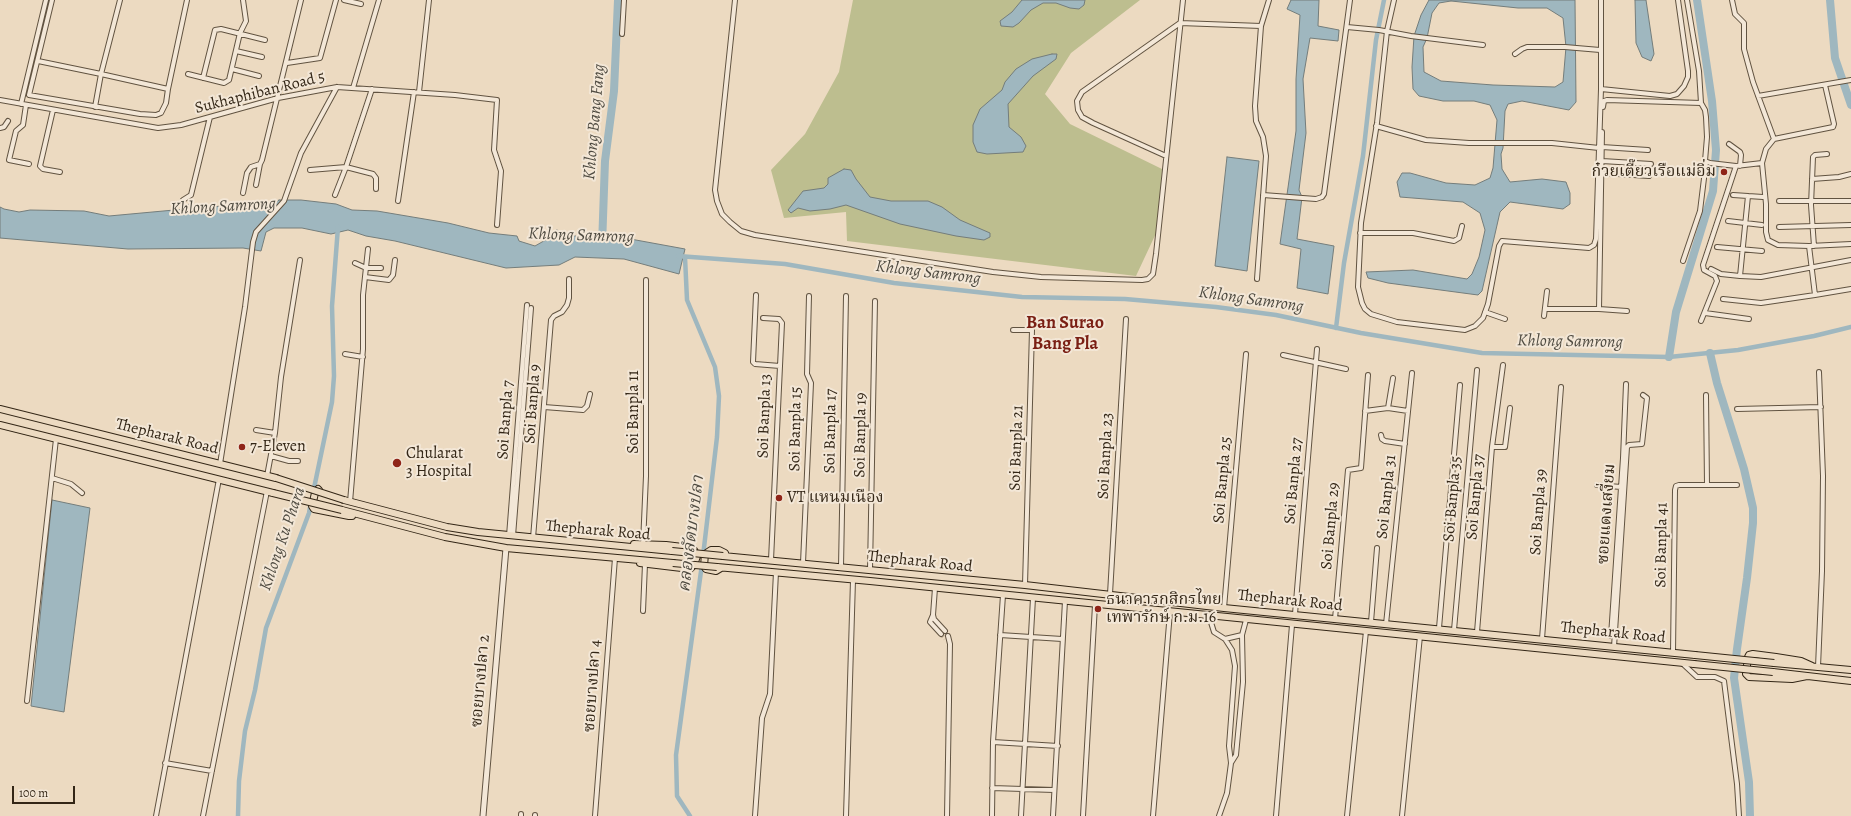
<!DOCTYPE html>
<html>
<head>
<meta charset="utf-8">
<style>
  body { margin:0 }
  #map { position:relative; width:1851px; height:816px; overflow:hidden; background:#ecdac1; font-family:Alegreya,serif }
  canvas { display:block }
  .scale { position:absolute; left:12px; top:786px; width:63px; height:18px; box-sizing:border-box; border:2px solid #332616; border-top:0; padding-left:5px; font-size:12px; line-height:14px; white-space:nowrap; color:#332616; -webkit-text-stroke:3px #f3e7d7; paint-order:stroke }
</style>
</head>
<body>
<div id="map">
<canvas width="1851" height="816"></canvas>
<div class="scale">100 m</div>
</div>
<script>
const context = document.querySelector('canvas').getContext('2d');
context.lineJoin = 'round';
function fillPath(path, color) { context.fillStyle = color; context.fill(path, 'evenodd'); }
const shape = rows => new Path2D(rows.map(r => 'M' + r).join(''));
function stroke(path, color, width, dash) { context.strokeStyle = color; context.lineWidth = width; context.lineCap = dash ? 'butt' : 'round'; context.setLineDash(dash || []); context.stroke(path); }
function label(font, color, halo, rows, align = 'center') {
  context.font = font + ' Alegreya,"Noto Serif Thai",serif'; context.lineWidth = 4; context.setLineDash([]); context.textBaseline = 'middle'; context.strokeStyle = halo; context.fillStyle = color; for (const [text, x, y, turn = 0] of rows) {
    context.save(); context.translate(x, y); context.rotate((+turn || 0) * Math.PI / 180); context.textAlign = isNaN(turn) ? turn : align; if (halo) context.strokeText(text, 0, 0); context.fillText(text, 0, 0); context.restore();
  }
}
fillPath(shape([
  [853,0,1140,0,1071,53,1045,94,1070,124,1162,169,1158,229,1136,276,847,241,846,212,784,218,771,170,805,134,839,72]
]), '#bdbe8f');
const water = shape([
  [1022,0,1085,0,1084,5,1079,9,1070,8,1056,3,1043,3,1031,10,1019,23,1013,27,1001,26,1000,21,1012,12,1022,0],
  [1291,0,1319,0,1318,26,1339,30,1338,41,1310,38,1303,79,1306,133,1299,190,1302,197,1297,239,1334,246,1328,294,1297,288,1301,249,1280,244,1296,131,1296,79,1300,15,1287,9,1291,0],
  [1429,0,1575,0,1576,102,1569,110,1522,101,1508,104,1505,111,1503,148,1501,154,1502,169,1510,182,1542,179,1566,182,1570,193,1570,204,1563,209,1510,202,1500,212,1482,291,1478,295,1388,283,1368,278,1366,272,1413,270,1467,279,1472,274,1479,257,1485,230,1480,213,1463,202,1400,197,1397,182,1402,173,1410,173,1446,183,1475,185,1490,178,1493,168,1497,120,1490,105,1474,101,1443,101,1419,96,1413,89,1412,67,1414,36,1421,15,1429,0],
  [1451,1,1518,8,1547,8,1563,18,1566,47,1563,82,1555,87,1493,85,1441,81,1424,72,1423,47,1427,38,1432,13,1439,3,1451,1],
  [1635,0,1646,0,1654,54,1651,61,1642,57,1636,43,1635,0],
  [1052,54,1057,54,1056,59,1033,76,1008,104,1009,127,1021,137,1026,146,1023,152,987,154,977,152,973,142,973,125,980,109,1002,90,1005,82,1016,69,1032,59,1052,54],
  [1227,157,1259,161,1247,271,1215,266,1227,157],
  [844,169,851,170,856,179,870,197,891,201,928,201,942,207,960,220,990,233,990,237,984,240,956,236,900,224,846,205,830,209,810,211,798,208,791,213,788,210,803,191,824,188,828,184,828,178,844,169],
  [279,200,301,200,336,204,352,210,377,211,448,223,489,233,517,236,519,241,535,246,549,238,556,230,561,231,565,236,614,236,685,249,679,274,624,259,575,257,559,265,506,268,395,241,366,236,348,230,331,234,302,228,274,228,266,232,261,251,243,248,128,249,0,238,0,207,4,209,19,212,30,210,84,211,109,216,185,209,185,205,191,204,192,209,241,204,259,206,274,204,279,200],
  [52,500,90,508,64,712,31,706,52,500]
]);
fillPath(water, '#9fb7bf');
stroke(water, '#747d7b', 1);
stroke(shape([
  [678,256,785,264,894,283,1022,297,1125,299,1216,307,1276,315,1361,333,1482,353,1669,357,1738,350,1814,336,1851,327],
  [685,257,687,300,715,367,719,396,717,437,703,556],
  [1336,328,1344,263,1363,156,1376,40,1384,0],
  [313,493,332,402,334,376,332,306,338,227],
  [238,816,239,781,245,731,255,690,266,628,309,513,311,502],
  [690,816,677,796,676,755,702,564]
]), '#9fb7bf', 4.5);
stroke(shape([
  [1830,0,1835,58,1851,105],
  [602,246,605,161,614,91,618,0],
  [1710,353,1717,383,1744,469,1753,508,1753,523,1747,578,1737,649,1734,678,1749,782,1750,816],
  [1669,357,1676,312,1713,191,1716,150,1712,101,1697,0]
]), '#9fb7bf', 8);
stroke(shape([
  [941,634,945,639]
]), '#c7b69f', 4, [4, 2]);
const minor = shape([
  [52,0,29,95,140,114,156,115,161,113,166,103,168,89,187,0],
  [344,0,361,4],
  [735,0,715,190,717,201,722,214,730,222,741,231,755,235,993,272,1041,277,1142,280,1148,279,1153,274,1156,254,1183,0],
  [1394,0,1387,31,1377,123,1361,223,1358,287,1362,303,1365,309,1371,314,1397,322,1465,330,1475,326,1483,318,1488,304,1499,246,1502,241,1589,248,1594,245,1596,239,1601,89,1601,0],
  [1687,0,1699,71,1701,103,1705,110,1706,117,1707,137,1705,161,1710,163,1736,166,1762,163],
  [1732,0,1735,14,1744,23,1744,49,1753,82,1774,139],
  [1347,27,1379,30,1411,36,1483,45],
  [622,34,624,0],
  [236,51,262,57],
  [1515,54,1522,49,1527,47,1565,47,1600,50],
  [38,61,101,74,120,0],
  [287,63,320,58,336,0],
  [232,69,259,76],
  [188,74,224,83,229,80,240,33,246,21,243,0],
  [203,78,215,30,221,29,265,40],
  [1825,85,1834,124,1833,127,1774,139,1766,149,1762,163,1766,204,1766,232,1768,240,1778,245,1809,246,1851,244],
  [353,88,379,0],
  [1601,89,1670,96,1677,94,1684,86,1688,77,1688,71,1678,0],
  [419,92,429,0],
  [1758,96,1851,80],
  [0,100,158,128,181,125,278,98,337,87,455,95,497,100,494,150,501,171,497,225],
  [21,104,46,0],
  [26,105,23,125,16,131,9,160,29,164],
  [95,107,101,74,168,89],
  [1603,107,1604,101,1607,100,1701,103],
  [53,110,40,166,43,169,60,172],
  [1376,126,1426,140,1469,143,1552,143,1599,148],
  [0,128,4,127,8,121],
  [1729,144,1740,152,1741,155,1740,166],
  [1602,147,1648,150],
  [1166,156,1093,123,1082,117,1078,110,1077,101,1082,92,1180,23,1261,26],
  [1602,161,1651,164],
  [310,170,346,167,372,89],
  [1602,173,1649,176],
  [1812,179,1839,177,1851,174],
  [256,185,260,164],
  [243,193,247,173,251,167,260,164,262,160,301,0],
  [335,195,346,167,373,174,376,178,376,189],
  [1263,195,1316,199,1322,197,1324,194,1350,0],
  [1733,195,1763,197],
  [1748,196,1740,276,1761,277,1851,260],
  [183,200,191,195,210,117],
  [398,201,414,92],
  [1779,201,1851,201],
  [1728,221,1762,225],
  [1779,227,1851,225],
  [1360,233,1413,233,1454,241,1459,238,1462,226],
  [1814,246,1811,205,1813,157,1815,155,1827,154],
  [1717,247,1762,251],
  [1683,261,1700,211,1706,162],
  [355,263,366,268,381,268],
  [1711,269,1721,274,1740,276],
  [365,277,389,280,393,275,395,260],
  [1257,279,1266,156,1263,137,1256,121,1255,106,1261,26,1269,0],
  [756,295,753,362,755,364,780,366,771,560],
  [1815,295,1851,289],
  [1723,299,1761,303,1815,295,1809,246],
  [1545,309,1599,309,1627,311],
  [1599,309,1602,132],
  [1485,312,1505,319],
  [1705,313,1749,319],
  [1544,316,1547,291],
  [763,318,779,319,782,323,780,366],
  [1701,321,1717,281,1715,276,1704,270,1703,265,1736,166],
  [1013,330,1032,330,1025,585],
  [345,354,363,357],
  [1283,355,1346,369],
  [544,407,583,410,587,406,590,394],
  [1388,408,1393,378],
  [1737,409,1821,407],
  [1365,411,1388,408,1408,411],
  [256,430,275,433],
  [1381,435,1382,439,1385,441,1405,444],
  [1492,447,1505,447,1510,408],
  [271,456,289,461,298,461],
  [220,464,245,307,253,242,256,232,284,201,301,153,337,87],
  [267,476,275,433,281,377,300,260],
  [52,478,71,484,82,493],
  [1597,485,1621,487],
  [1707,485,1737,485],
  [350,502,363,349,363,295,368,249],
  [509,536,527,305],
  [513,536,531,308],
  [533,538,551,320,554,316,562,312,567,305,569,298,569,279],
  [643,544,646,476,646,280],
  [803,563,811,383,807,374,809,296],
  [841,567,846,296],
  [870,570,875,301],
  [935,588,933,615,934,619,945,631],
  [1110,594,1126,319],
  [1224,608,1246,354],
  [643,611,645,564],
  [1295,614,1317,349],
  [933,615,930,622,941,634],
  [1209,616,1214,632,1225,639,1232,650,1235,666,1229,746,1231,763],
  [1335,619,1348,470,1361,468,1368,375],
  [1371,622,1377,548],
  [1386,624,1412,373],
  [1439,628,1460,385],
  [1454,630,1477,370],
  [1477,632,1492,447,1503,365],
  [1000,635,1062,639],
  [1611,636,1623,458,1626,384],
  [1225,639,1242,635],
  [1542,639,1561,387],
  [1614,647,1627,447,1629,445,1642,444,1647,398,1643,395],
  [1673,653,1675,490,1676,486,1679,485,1707,485,1706,395],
  [1682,663,1697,677,1715,677,1724,681,1737,784,1739,816],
  [1818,667,1822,571,1823,476,1819,372],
  [27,701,56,439],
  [993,742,1058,746],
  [165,763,212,771],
  [992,788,1054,790],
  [156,816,219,479],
  [203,816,267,491],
  [521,816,521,814],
  [535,816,535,815],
  [595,816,615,558],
  [755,816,762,718,770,694,776,572],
  [846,816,853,580],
  [947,816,950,644,948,636],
  [992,816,993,742,1003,595],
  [1021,816,1033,598],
  [1053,816,1065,601],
  [1083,816,1095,605],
  [1153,816,1170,612],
  [1219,816,1227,793,1231,763,1236,755,1243,682,1242,635,1246,620],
  [1276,816,1292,625],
  [1347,816,1366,631],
  [1402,816,1420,636]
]);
const tertiary = shape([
  [483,816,506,548]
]);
const primary = shape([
  [0,409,276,478],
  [0,425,273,493],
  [319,490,318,489,315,493,312,506,314,509,349,516,352,516,352,513],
  [344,500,447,527,478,532,672,551],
  [342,510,445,537,506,548,673,563],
  [634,544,666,545,691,548,694,550,697,556,694,565,690,569,640,563],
  [723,556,1025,585,1224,608,1695,655],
  [717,567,870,581,1694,664],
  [721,568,716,571,706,569,704,566,705,554,711,550,719,550,725,553,726,556],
  [1774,663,1851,670],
  [1773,672,1851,681],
  [1807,676,1792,679,1749,677,1746,674,1748,657,1749,655,1753,654,1776,657,1801,661,1812,666]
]);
stroke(minor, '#615341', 6);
stroke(tertiary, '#615341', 7);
stroke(primary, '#332616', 8);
stroke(minor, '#f3e7d7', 4);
stroke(tertiary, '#f3e7d7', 5);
stroke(primary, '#ecdac1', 6);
const primaryBridge = shape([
  [276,478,344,500],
  [273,493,342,510],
  [672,551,723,556],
  [673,563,717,567],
  [1695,655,1774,663],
  [1694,664,1773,672]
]);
stroke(primaryBridge, '#332616', 8, []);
stroke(primaryBridge, '#ecdac1', 6);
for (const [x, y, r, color] of [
  [1724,172,4,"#8f2418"],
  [242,447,4,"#8f2418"],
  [397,463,5,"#8f2418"],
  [779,498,4,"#8f2418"],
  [1098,609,4,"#8f2418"]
]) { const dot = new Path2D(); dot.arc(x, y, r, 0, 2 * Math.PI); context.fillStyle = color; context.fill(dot); stroke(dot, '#f3e7d7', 1.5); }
label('16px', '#332616', '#f3e7d7', [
  ["Sukhaphiban Road 5",260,93,-14],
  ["Soi Banpla 9",533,404,-86],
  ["Soi Banpla 11",634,412,-90],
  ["Soi Banpla 13",765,416,-88],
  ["Soi Banpla 7",506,420,-86],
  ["Soi Banpla 15",796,429,-89],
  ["Soi Banpla 17",831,431,-89],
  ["Soi Banpla 19",861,435,-89],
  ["Thepharak Road",167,437,14],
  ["Soi Banpla 21",1017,448,-88],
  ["Soi Banpla 23",1106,456,-87],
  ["Soi Banpla 25",1223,480,-85],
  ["Soi Banpla 27",1294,481,-85],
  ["Soi Banpla 31",1387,497,-84],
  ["Soi Banpla 37",1476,497,-85],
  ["Soi Banpla 35",1453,499,-85],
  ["Soi Banpla 39",1539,512,-86],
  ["ซอยแดงเสงี่ยม",1607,514,-86],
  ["Soi Banpla 29",1331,526,-85],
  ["Thepharak Road",598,531,5],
  ["Soi Banpla 41",1662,545,-89],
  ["Thepharak Road",920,562,6],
  ["Thepharak Road",1290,601,6],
  ["Thepharak Road",1613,633,6],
  ["ซอยบางปลา 2",481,681,-85],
  ["ซอยบางปลา 4",593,686,-86]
]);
label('16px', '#332616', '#f3e7d7', [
  ["ก๋วยเตี๊ยวเรือแม่อิ่ม",1716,172,"right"],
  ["7-Eleven",250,447],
  ["Chularat",406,454],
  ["3 Hospital",406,472],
  ["VT แหนมเนือง",787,498],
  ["ธนาคารกสิกรไทย",1106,600],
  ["เทพารักษ์ ก.ม.16",1106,618]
], 'left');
label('italic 17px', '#4e4a40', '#f3e7d7', [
  ["Khlong Bang Fang",595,122,-85],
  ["Khlong Samrong",223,207,-3],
  ["Khlong Samrong",581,236,2],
  ["Khlong Samrong",928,273,7],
  ["Khlong Samrong",1251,300,8],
  ["Khlong Samrong",1570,342,1],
  ["คลองลัดบางปลา",692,534,-83],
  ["Khlong Ku Phara",283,539,-71]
]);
label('bold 18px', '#7a1f14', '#f3e7d7', [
  ["Ban Surao",1065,324],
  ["Bang Pla",1065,345]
]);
</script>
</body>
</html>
